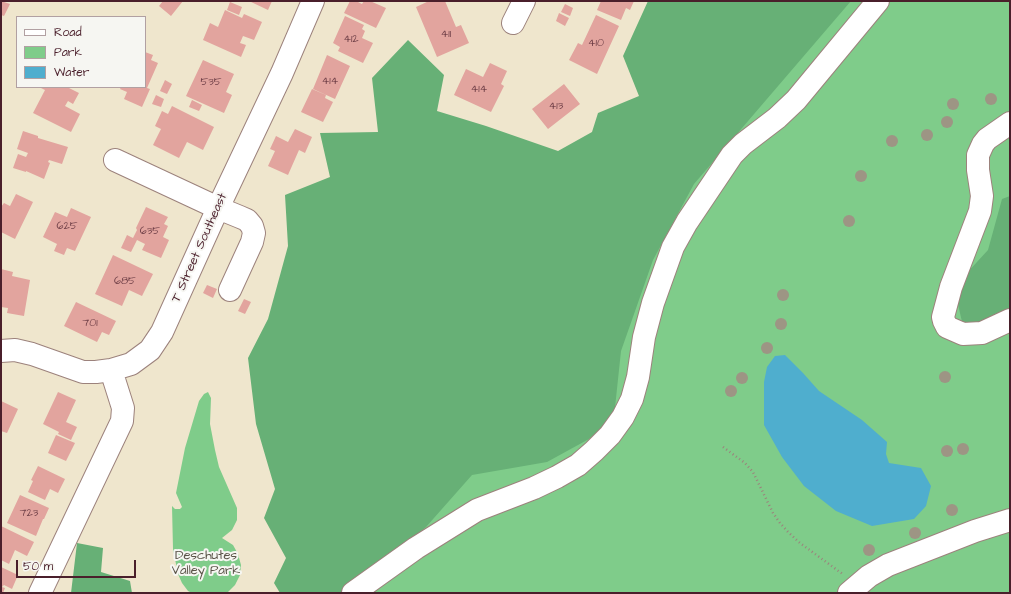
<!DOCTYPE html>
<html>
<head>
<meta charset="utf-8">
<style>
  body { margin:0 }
  #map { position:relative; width:1011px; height:594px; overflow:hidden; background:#efe6cd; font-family:"Architects Daughter",sans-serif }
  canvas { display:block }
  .frame { position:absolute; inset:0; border:2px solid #4a1f2b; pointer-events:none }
  .legend { position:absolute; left:16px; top:16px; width:130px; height:72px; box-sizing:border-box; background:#f6f6f2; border:1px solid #b1a0a2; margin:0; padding:5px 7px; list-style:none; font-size:12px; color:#4a1f2b }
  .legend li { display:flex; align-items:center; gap:8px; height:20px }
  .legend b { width:20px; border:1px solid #b1a0a2 }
  .scale { position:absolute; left:16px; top:560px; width:120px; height:18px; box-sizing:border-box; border:2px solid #4a1f2b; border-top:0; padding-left:5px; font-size:12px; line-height:14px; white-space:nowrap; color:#4a1f2b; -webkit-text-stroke:3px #f6f6f2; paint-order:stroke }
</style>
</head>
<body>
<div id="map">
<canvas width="1011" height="594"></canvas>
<div class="frame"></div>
<ul class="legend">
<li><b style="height:5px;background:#fff"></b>Road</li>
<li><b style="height:11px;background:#7fcc8a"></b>Park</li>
<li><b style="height:11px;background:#4faece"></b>Water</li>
</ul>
<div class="scale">50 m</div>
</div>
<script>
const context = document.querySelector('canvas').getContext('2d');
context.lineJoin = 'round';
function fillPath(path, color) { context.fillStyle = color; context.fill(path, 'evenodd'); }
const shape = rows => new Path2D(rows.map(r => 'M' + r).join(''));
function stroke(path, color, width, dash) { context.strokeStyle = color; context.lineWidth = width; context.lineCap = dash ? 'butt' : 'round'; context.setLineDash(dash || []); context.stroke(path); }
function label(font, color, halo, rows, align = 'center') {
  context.font = font + ' "Architects Daughter",sans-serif'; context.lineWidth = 4; context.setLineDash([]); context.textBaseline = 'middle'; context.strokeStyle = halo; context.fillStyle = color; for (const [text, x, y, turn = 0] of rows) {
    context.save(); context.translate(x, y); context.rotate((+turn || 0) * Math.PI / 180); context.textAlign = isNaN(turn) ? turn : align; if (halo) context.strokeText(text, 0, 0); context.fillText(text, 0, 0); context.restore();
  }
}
fillPath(shape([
  [838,1,1010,1,1010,593,331,593],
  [208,392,211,398,210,424,215,450,219,467,237,508,237,520,232,530,222,538,233,545,238,554,241,565,240,575,235,585,227,593,192,593,188,591,182,583,178,574,173,549,172,506,175,509,180,509,182,507,176,493,185,448,199,401,204,394]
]), '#7fcc8a');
fillPath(shape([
  [648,1,851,1,694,184,653,260,621,351,614,417,589,439,547,462,472,475,426,527,377,568,340,593,280,593,274,583,286,558,264,518,275,489,256,424,248,358,268,319,288,246,285,195,330,177,320,133,378,132,372,78,408,40,444,75,437,111,486,126,558,151,592,132,598,113,639,96,623,56],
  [1010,196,1010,315,1005,318,963,326,954,287,988,250,1002,199],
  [77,543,103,548,101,572,130,581,132,593,71,593]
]), '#67b076');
fillPath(shape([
  [785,355,803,373,819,391,862,420,887,442,886,454,889,463,921,468,931,486,926,506,914,519,872,526,836,511,804,486,782,457,764,425,764,382,767,367,775,356]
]), '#4faece');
fillPath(shape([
  [1,1,10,4,4,16,1,15],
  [163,1,183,1,171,16,159,6],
  [249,1,272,1,268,10],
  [350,1,356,1,362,4,364,1,370,1,386,8,376,28,344,13],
  [429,1,445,1,456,27,461,25,469,43,437,57,416,7],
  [601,1,634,1,630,10,626,8,621,20,597,10],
  [230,2,242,7,239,15,227,10],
  [565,4,573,8,570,16,561,12],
  [225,10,242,18,244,14,262,22,254,40,243,36,240,43,246,45,241,57,203,40,210,23,218,27],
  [559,13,569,18,565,26,556,21],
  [596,15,619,26,597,74,569,60,578,43,582,45],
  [345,16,364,25,362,29,365,31,362,38,373,43,363,63,338,51,340,47,333,43],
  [145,52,153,55,151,60,158,63,147,88,150,89,142,107,124,99,127,92,120,89,121,87,145,87],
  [327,55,350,66,335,99,313,89],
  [203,60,234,74,226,92,232,95,224,113,186,96],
  [490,63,507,71,501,84,504,86,491,112,454,95,466,69,483,77],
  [165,80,172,84,167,94,160,91],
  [564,84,580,104,548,129,532,109],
  [39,87,67,87,79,93,73,104,68,101,65,106,80,114,71,132,33,113,45,90],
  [312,89,326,95,325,98,333,102,323,122,301,112],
  [156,95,164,99,161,107,152,104],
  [192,100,202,105,199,111,189,107],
  [172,106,214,127,203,150,187,142,179,158,153,145,161,129,155,126,162,111,168,114],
  [295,129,312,137,305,153,299,150,288,175,268,166,275,151,270,149,276,136,288,142],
  [23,131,38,136,38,138,68,147,62,164,49,160,48,162,50,163,44,179,26,171,26,172,13,168,18,154,26,157,28,153,17,149],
  [16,194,33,202,15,239,1,232,1,207,4,203,10,206],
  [146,207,168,217,164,224,168,226,163,237,169,240,161,258,142,250,145,244,137,240,131,252,121,248,127,235,133,238,137,230,136,228],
  [71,208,91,217,75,251,67,248,64,255,54,251,57,244,43,237,55,212,67,217],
  [113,255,153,274,142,296,129,290,122,306,95,294],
  [1,269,13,272,12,276,30,280,24,316,7,313,8,308,1,307],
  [207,285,217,289,213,298,203,293],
  [244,299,251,302,245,314,238,311],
  [76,302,116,321,109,335,102,332,97,342,64,326],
  [58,392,76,400,66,422,77,427,71,440,58,434,59,432,43,424],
  [1,401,18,409,7,433,1,431],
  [56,435,75,443,66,461,48,453],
  [38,466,65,479,58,493,50,489,45,500,28,492,33,481,31,480],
  [20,495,49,508,44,519,43,519,36,536,7,523],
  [1,526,34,542,27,556,15,550,9,564,1,560],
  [1,567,18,575,12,589,4,585,2,587,5,588,3,593,1,593]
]), '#e2a49e');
const minor = shape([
  [513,23,524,1],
  [1010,123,987,139,983,144,978,155,978,170,982,196,980,211,951,287,943,317,944,321,947,327,963,334,982,333,1010,320],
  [115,160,218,208,240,217,247,220,252,226,254,233,252,242,230,290],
  [1,351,15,350,32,354,83,372,96,372,111,370,131,364,150,350,162,332,218,208,282,73,313,1],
  [40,593,122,421,123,408,111,370],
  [353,593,416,548,477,510,534,488,557,477,578,465,594,451,610,435,623,417,632,399,638,377,644,337,653,303,673,247,687,222,732,155,743,144,777,118,796,100,878,1],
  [849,593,869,576,888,565,975,531,1010,520]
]);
stroke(minor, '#9c827c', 24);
stroke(shape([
  [723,447,745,463,753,472,773,513,780,523,788,532,800,543,844,575]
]), '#9c827c', 2.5, [1, 3]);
stroke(minor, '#fff', 22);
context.fillStyle = '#9d9584';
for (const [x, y] of [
  [991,99],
  [953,104],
  [947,122],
  [927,135],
  [892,141],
  [861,176],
  [849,221],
  [783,295],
  [781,324],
  [767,348],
  [945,377],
  [742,378],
  [731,391],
  [963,449],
  [947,451],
  [952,510],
  [915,533],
  [869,550]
]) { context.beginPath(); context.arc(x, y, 6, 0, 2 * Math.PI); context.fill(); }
label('11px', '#704048', null, [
  ["411",446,35],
  ["412",351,40],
  ["410",596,44],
  ["414",330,82],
  ["535",211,83],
  ["414",479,90],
  ["413",556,107],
  ["625",67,227],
  ["635",150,232],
  ["685",125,282],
  ["701",90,324],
  ["723",29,514]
]);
label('13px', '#4a1f2b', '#f6f6f2', [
  ["T Street Southeast",200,248,-66]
]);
label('13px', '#5a5348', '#f6f6f2', [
  ["Deschutes",206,556],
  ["Valley Park",206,571]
]);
</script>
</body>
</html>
